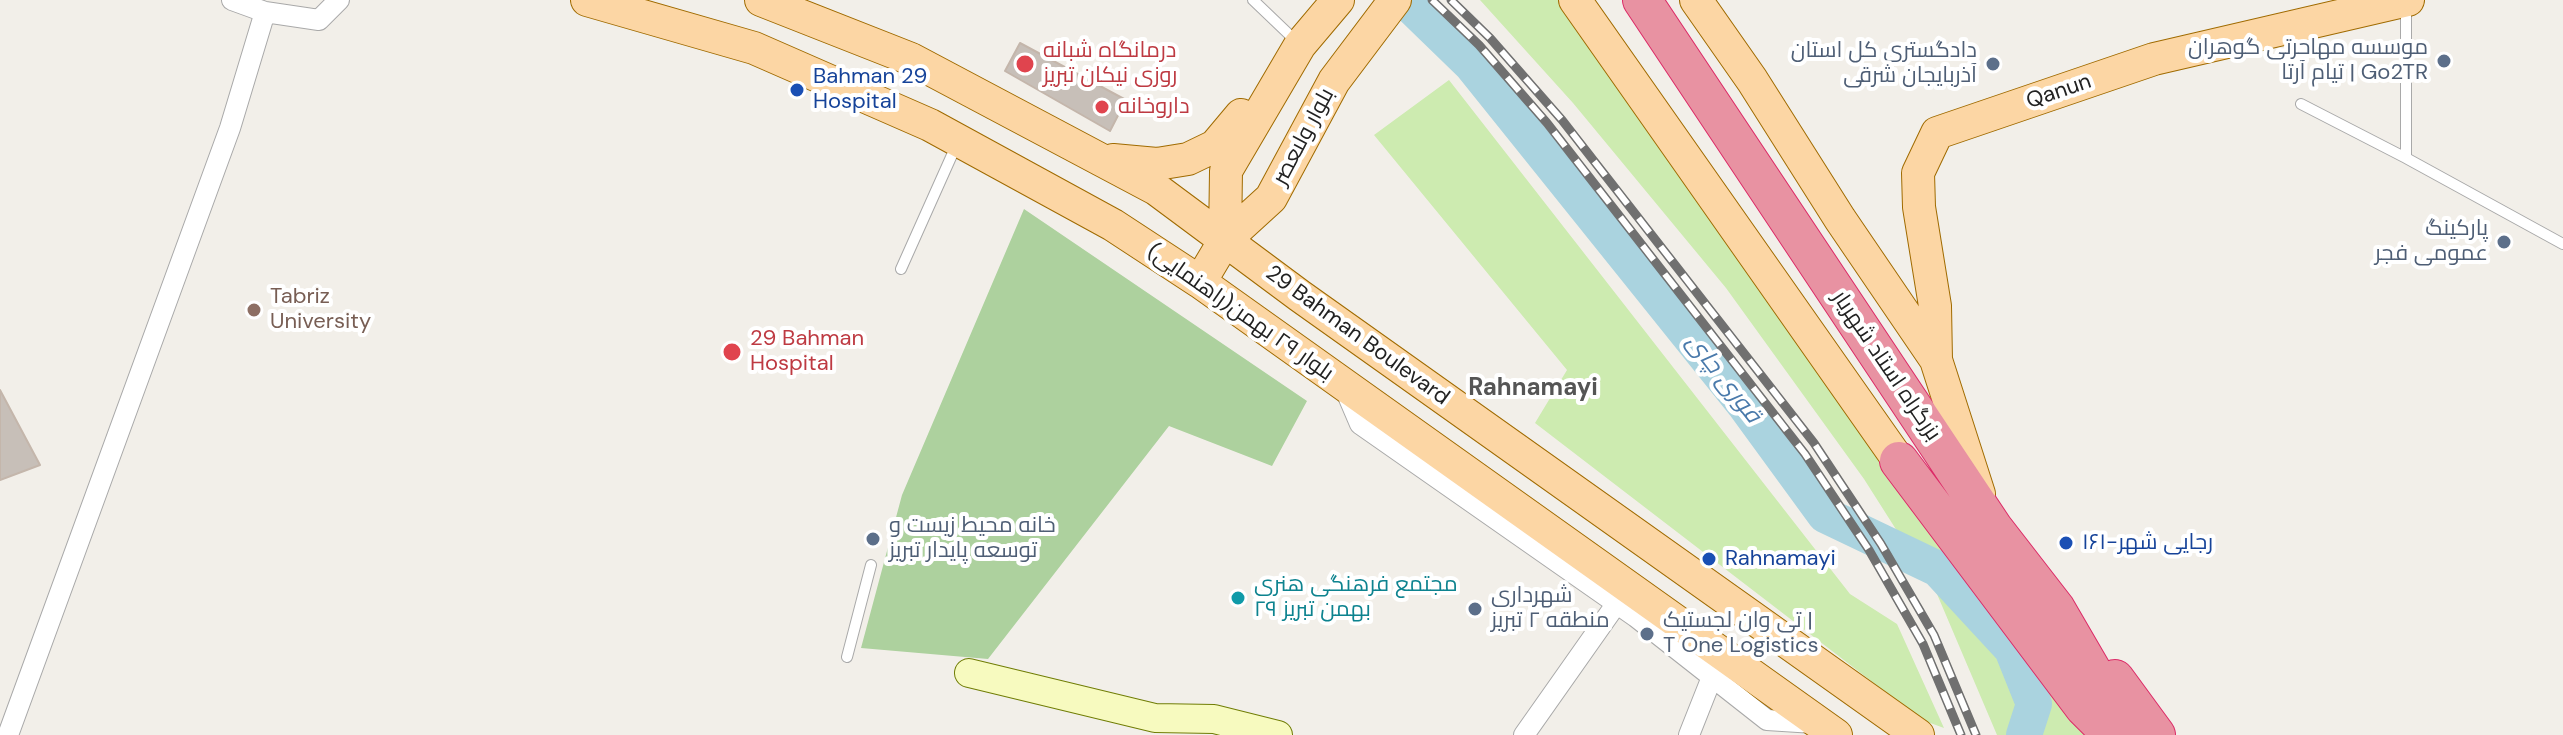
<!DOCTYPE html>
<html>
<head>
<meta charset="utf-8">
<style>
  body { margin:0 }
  canvas { display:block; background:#f2efe9 }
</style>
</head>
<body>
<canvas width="2563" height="735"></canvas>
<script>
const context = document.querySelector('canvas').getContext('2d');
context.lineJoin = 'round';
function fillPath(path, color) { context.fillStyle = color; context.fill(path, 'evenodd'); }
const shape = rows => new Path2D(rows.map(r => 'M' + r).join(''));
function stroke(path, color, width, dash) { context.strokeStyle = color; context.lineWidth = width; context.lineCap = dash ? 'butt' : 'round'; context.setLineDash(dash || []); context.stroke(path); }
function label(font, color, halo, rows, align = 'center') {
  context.font = font + ' "DM Sans",Cairo,sans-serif'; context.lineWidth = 8; context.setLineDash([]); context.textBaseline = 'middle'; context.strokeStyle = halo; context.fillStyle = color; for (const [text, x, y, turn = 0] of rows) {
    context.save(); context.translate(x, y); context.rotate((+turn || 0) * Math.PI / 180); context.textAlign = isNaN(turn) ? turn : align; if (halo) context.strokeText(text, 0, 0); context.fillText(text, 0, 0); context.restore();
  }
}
fillPath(shape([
  [1480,0,1562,0,2094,735,1997,735,1937,594,1864,479,1726,288,1573,103],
  [1449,80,1850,594,1897,624,1944,728,1922,720,1535,423,1567,370,1374,135]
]), '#cdebb0');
fillPath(shape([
  [1024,209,1307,401,1272,466,1169,426,988,659,861,648,902,495]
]), '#add19e');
stroke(shape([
  [1405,0,1471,64,1744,404,1825,515,1938,569,2012,649,2034,704,2024,735]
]), '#aad3df', 36);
const building = shape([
  [1020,43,1126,100,1110,131,1005,71,1020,43],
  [0,390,40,465,0,480,0,390]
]);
fillPath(building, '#c7bfb8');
stroke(building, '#c4b6ab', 2);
const lane = shape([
  [1253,0,1298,43],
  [2406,6,2406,158,2563,244],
  [2301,104,2406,158],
  [901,269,956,146],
  [847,657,871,565]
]);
const street = shape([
  [232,0,265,12,319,20,339,0],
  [1345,389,1360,424,1636,617,1767,720,1814,723],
  [8,735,230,128,265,12],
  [1524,735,1617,603],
  [1689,735,1712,677]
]);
const secondary = shape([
  [969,673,1155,718,1214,719,1278,735]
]);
const primary = shape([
  [587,0,754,48,930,125,1113,225,1200,282,1836,735],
  [761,0,911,59,1156,189,1300,296,1918,735],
  [1575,0,1899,461],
  [1696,0,1752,80,1840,219,1936,360,1979,494],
  [1113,160,1157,164,1188,159,1215,146,1241,115],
  [1225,240,1226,171,1300,45,1338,0],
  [1200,282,1225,240,1271,198,1334,81,1395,0],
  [1936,360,1935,306,1919,207,1918,173,1937,133,2154,59,2408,0]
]);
const highway = shape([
  [1642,0,1994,529,2056,609,2106,695,2123,735],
  [1899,461,2084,707,2112,735],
  [2115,679,2156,735]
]);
stroke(lane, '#a9a9a9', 12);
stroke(street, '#a9a9a9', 22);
stroke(secondary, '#707d05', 30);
stroke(primary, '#a06b00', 34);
stroke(highway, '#dc2a67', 40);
stroke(lane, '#fff', 10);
stroke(street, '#fff', 20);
stroke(secondary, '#f7fabf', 28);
stroke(primary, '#fcd6a4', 32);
stroke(highway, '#e892a2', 38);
const rail = shape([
  [1432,0,1479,45,1547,123,1805,454,1869,550,1923,644,1961,735],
  [1451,0,1490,38,1562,120,1814,443,1881,544,1934,635,1976,735]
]);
stroke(rail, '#707070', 9);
stroke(rail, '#fff', 6, [18]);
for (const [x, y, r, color] of [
  [2444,61,8,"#5c6f8a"],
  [1025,64,10,"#e0444e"],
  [1993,64,8,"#5c6f8a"],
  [797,90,8,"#1a4fb4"],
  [1102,107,8,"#e0444e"],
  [2504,242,8,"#5c6f8a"],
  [254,310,8,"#8d6e63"],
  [732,352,10,"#e0444e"],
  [873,539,8,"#5c6f8a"],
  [2066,543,8,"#1a4fb4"],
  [1709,559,8,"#1a4fb4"],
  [1238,598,8,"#0f9aa8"],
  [1475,609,8,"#5c6f8a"],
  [1647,634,8,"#5c6f8a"]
]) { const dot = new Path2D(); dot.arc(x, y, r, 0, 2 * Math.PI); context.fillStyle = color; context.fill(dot); stroke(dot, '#fff', 3); }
label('22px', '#4e5e75', '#fff', [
  ["موسسه مهاجرتی گوهران",2428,48],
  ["تیام آرتا | Go2TR",2428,73],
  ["دادگستری کل استان",1977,51],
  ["آذربایجان شرقی",1977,76],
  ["پارکینگ",2488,229],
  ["عمومی فجر",2488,254],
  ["خانه محیط زیست و",889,526,"left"],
  ["توسعه پایدار تبریز",889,551,"left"],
  ["شهرداری",1491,596,"left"],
  ["منطقه ۲ تبریز",1491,621,"left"],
  ["تی وان لجستیک |",1663,621,"left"],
  ["T One Logistics",1663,646,"left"]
], 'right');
label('22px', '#be3a42', '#fff', [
  ["درمانگاه شبانه",1043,51],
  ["روزی نیکان تبریز",1043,76],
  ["داروخانه",1118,107],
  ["29 Bahman",750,339],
  ["Hospital",750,364]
], 'left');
label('22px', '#164399', '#fff', [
  ["Bahman 29",813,77],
  ["Hospital",813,102],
  ["۱۶۱-رجایی شهر",2082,543],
  ["Rahnamayi",1725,559]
], 'left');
label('22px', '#222', '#fff', [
  ["Qanun",2059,92,-19],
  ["بلوار ولىعصر",1304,137,-62],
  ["بلوار ٢٩ بهمن(راهنمایی)",1240,313,35],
  ["29 Bahman Boulevard",1357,336,36],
  ["بزرگراه استاد شهریار",1886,366,56]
]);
label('22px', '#785e54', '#fff', [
  ["Tabriz",270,297],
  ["University",270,322]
], 'left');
label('22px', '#0d838f', '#fff', [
  ["مجتمع فرهنگی هنری",1254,585],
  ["۲۹ بهمن تبریز",1254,610]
], 'left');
label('italic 24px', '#4a7aab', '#fff', [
  ["قوری چای",1723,379,52]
]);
label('bold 24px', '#555', '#fff', [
  ["Rahnamayi",1533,389]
]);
</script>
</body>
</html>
